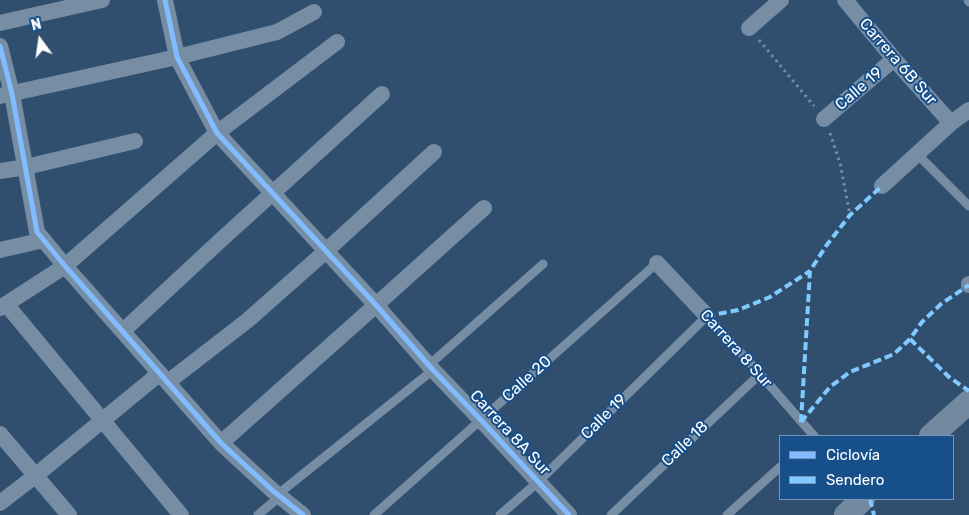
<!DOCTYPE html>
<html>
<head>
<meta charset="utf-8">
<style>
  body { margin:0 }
  #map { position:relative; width:969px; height:515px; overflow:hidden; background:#304f6f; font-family:Rubik,sans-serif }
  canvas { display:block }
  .legend { position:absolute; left:779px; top:435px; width:175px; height:65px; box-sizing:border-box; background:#164f89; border:1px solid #7395b8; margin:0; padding:6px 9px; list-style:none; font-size:15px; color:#fff }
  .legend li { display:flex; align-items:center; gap:10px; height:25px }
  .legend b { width:25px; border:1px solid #7395b8 }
  .north { position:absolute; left:15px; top:15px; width:50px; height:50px; -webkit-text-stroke:4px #164f89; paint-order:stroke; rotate:346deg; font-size:14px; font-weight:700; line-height:20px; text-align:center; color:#fff }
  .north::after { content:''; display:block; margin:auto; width:18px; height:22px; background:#fff; clip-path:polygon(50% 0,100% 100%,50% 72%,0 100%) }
</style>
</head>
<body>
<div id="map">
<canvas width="969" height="515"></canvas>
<ul class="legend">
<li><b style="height:6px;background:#80bcff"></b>Ciclovía</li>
<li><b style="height:6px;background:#80caff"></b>Sendero</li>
</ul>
<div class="north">N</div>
</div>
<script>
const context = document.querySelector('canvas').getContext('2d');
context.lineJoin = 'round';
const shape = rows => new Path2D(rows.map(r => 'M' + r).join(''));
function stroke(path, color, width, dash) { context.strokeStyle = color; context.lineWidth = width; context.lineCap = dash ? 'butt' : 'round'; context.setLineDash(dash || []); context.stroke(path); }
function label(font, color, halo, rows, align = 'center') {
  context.font = font + ' Rubik,sans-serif'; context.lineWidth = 4; context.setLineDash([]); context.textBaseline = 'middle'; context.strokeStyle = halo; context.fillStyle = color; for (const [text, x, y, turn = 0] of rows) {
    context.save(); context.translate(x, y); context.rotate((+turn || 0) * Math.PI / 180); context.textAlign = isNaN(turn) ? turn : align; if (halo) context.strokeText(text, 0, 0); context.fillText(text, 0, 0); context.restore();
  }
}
stroke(shape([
  [759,40,814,106],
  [830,133,840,163,850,215]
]), '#778da4', 3, [2.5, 4]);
stroke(shape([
  [968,0,969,2],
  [917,154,969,206],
  [429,365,543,264],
  [277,495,433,370],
  [258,515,279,497],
  [374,515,657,263],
  [500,515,538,482,707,316,760,374,814,436],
  [611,515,760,374],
  [727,515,780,467]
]), '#778da4', 9);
stroke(shape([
  [165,0,177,57,217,133,376,305,433,370,481,420,569,515],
  [845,0,894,59,951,123],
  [0,23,102,0],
  [749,28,781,0],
  [0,46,12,94,37,232,65,266,221,443,272,490,303,515],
  [0,96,177,57,277,32,314,12],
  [824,119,894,59],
  [0,171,26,167,135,141],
  [882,186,951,123,969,110],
  [0,250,44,240],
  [657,263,707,316],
  [969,285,969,284],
  [6,304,181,515],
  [0,308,65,266,217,133,337,42],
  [123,331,223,238,382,94],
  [168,382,248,320,326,251,434,152],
  [0,434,69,515],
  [221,443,376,305,484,208],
  [0,503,35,476,160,373]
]), '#778da4', 16);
stroke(shape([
  [931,436,969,402],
  [846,515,863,499]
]), '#72899f', 24);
stroke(shape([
  [707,316,738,310,770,297,810,271],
  [910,339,949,377,969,391],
  [801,422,810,271,826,246,850,215,882,186],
  [801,422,830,387,850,372,894,354,910,339,922,322,941,304,969,285],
  [870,499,874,515]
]), '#80caff', 4, [8, 4]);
stroke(shape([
  [165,0,177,57,217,133,376,305,433,370,481,420,569,515],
  [0,46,12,94,37,232,65,266,221,443,272,490,303,515]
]), '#80bcff', 5);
label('16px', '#fff', '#164f89', [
  ["Carrera 6B Sur",898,62,49],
  ["Calle 19",859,89,-41],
  ["Carrera 8 Sur",736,349,48],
  ["Calle 20",527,379,-42],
  ["Calle 19",604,417,-45],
  ["Carrera 8A Sur",510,433,47],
  ["Calle 18",685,444,-44]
]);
</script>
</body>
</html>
